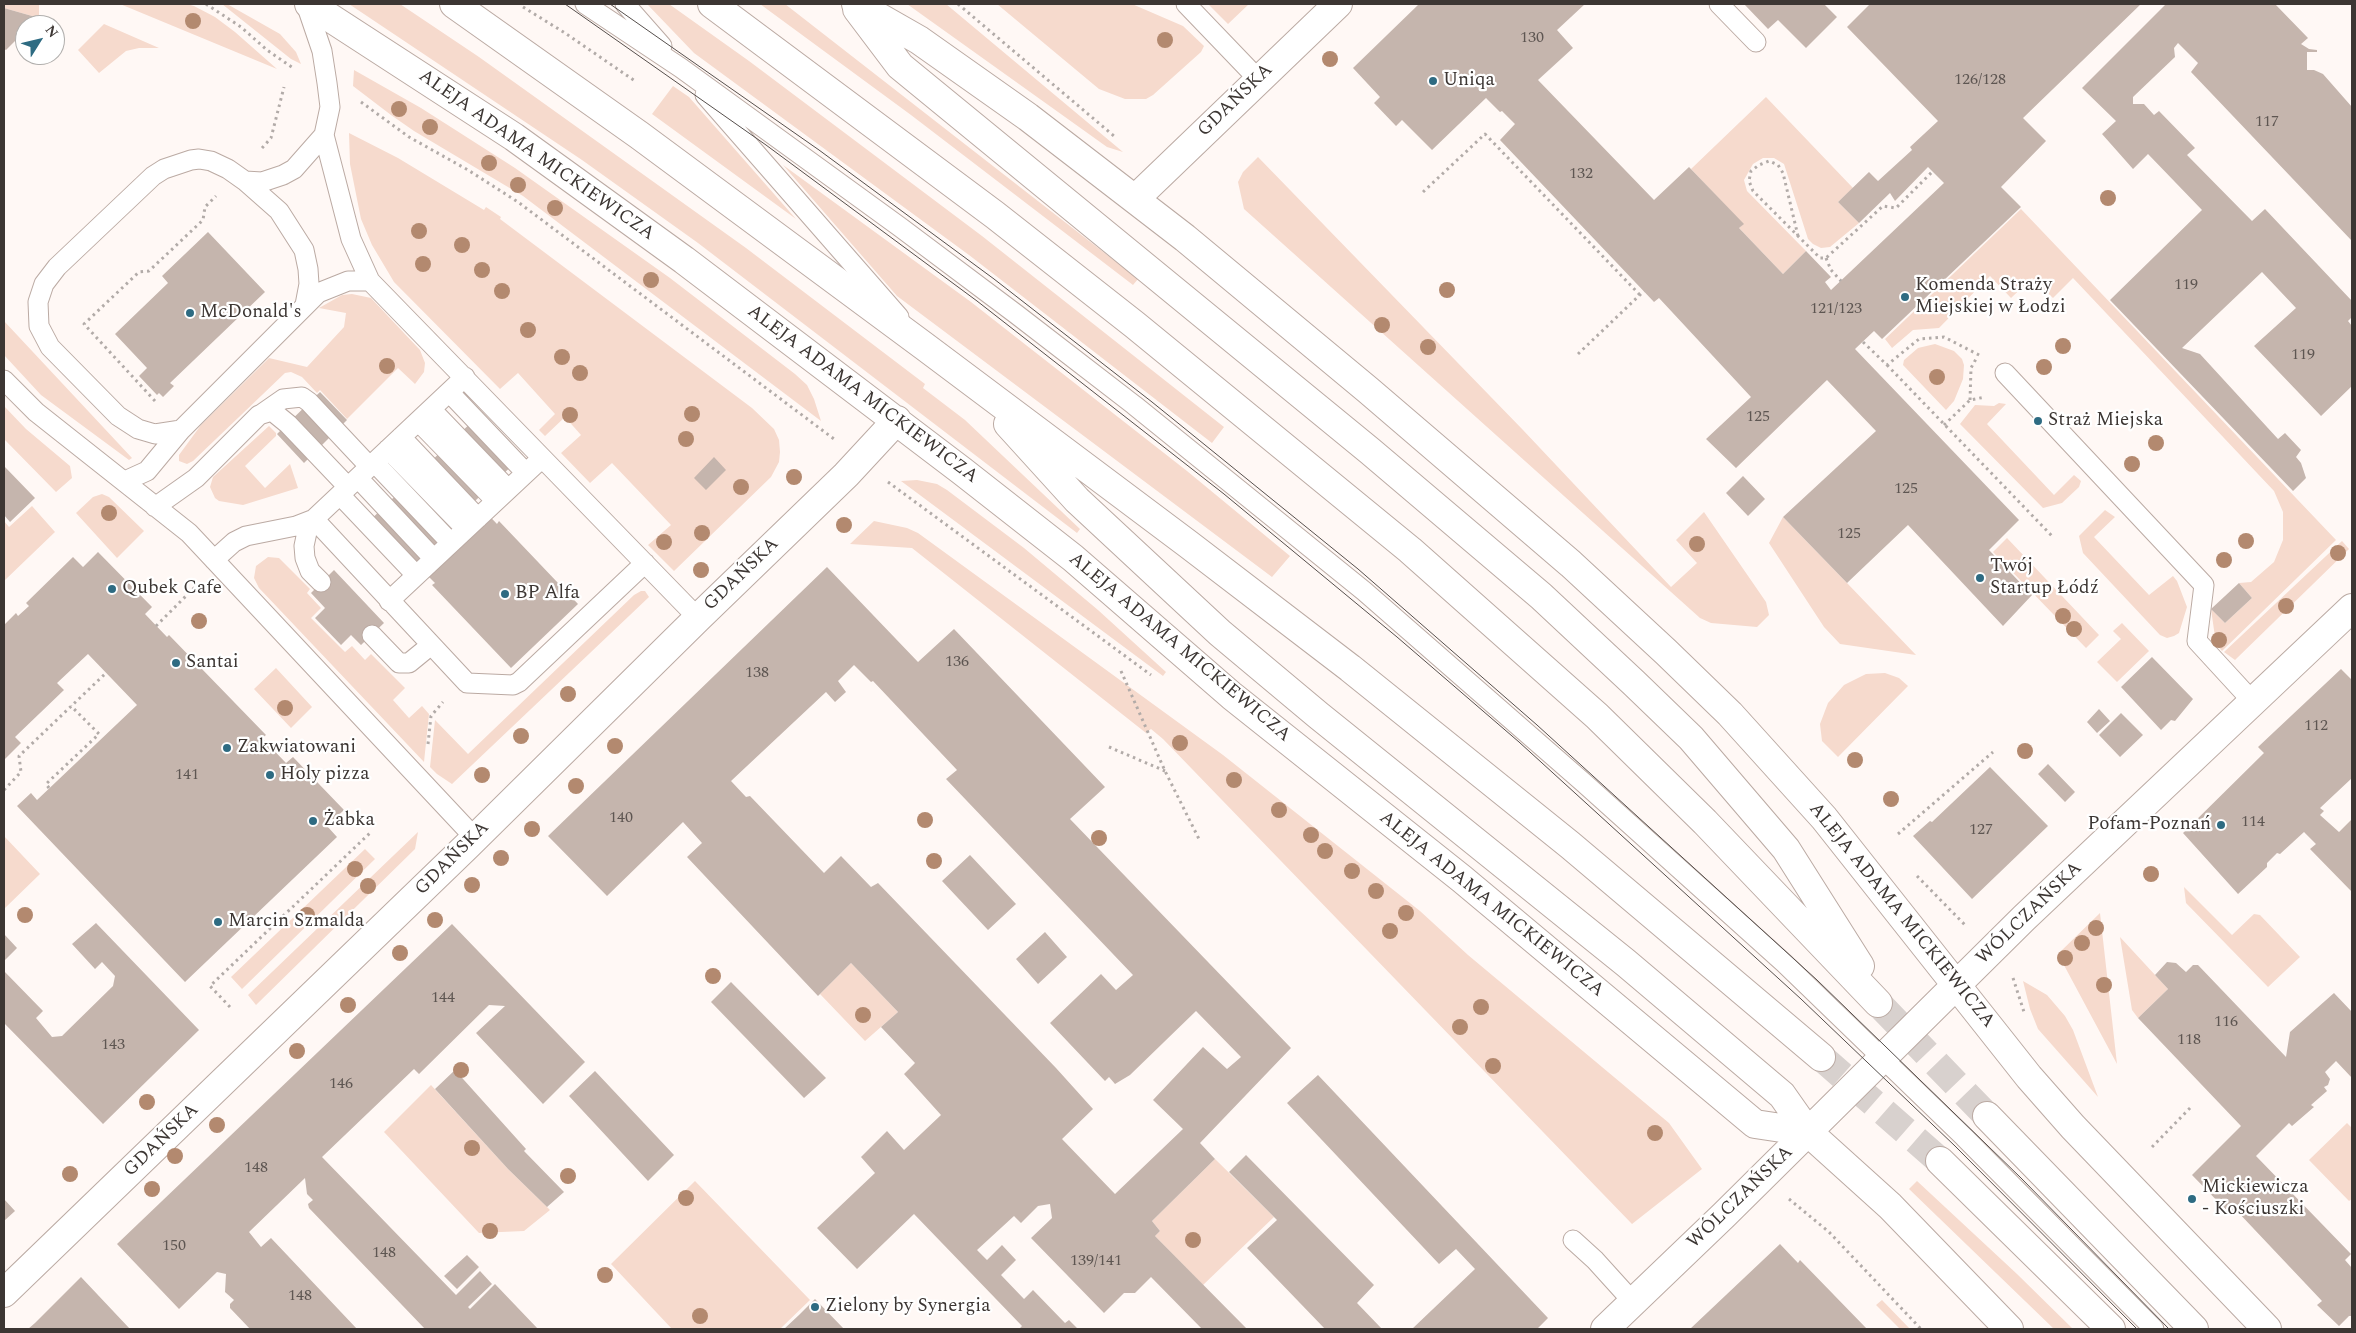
<!DOCTYPE html>
<html>
<head>
<meta charset="utf-8">
<style>
  body { margin:0 }
  #map { position:relative; width:2356px; height:1333px; overflow:hidden; background:#fff8f5; font-family:Spectral,serif }
  canvas { display:block }
  .frame { position:absolute; inset:0; border:5px solid #3c3633; pointer-events:none }
  .north { position:absolute; left:15px; top:15px; width:50px; height:50px; box-sizing:border-box; background:#fff; border:1px solid #b1afad; border-radius:50%; rotate:54deg; font-size:14px; font-weight:700; line-height:20px; text-align:center; color:#3c3633 }
  .north::after { content:''; display:block; margin:auto; width:18px; height:22px; background:#2e6b82; clip-path:polygon(50% 0,100% 100%,50% 72%,0 100%) }
</style>
</head>
<body>
<div id="map">
<canvas width="2356" height="1333"></canvas>
<div class="frame"></div>
<div class="north">N</div>
</div>
<script>
const context = document.querySelector('canvas').getContext('2d');
context.lineJoin = 'round';
function fillPath(path, color) { context.fillStyle = color; context.fill(path, 'evenodd'); }
const shape = rows => new Path2D(rows.map(r => 'M' + r).join(''));
function stroke(path, color, width, dash) { context.strokeStyle = color; context.lineWidth = width; context.lineCap = dash ? 'butt' : 'round'; context.setLineDash(dash || []); context.stroke(path); }
function label(font, color, halo, rows, align = 'center') {
  context.font = font + ' Spectral,serif'; context.lineWidth = 4.5; context.setLineDash([]); context.textBaseline = 'middle'; context.strokeStyle = halo; context.fillStyle = color; for (const [text, x, y, turn = 0] of rows) {
    context.save(); context.translate(x, y); context.rotate((+turn || 0) * Math.PI / 180); context.textAlign = isNaN(turn) ? turn : align; if (halo) context.strokeText(text, 0, 0); context.fillText(text, 0, 0); context.restore();
  }
}
fillPath(shape([
  [4,4,39,4,39,18,4,8],
  [120,4,187,4,194,6,215,17,235,32,277,69],
  [222,4,227,4,280,34,296,52,301,64,291,59],
  [349,4,400,4,479,57,746,248,925,384,923,388,965,420,1080,529,1077,533,698,243,582,160],
  [647,4,669,4,749,61,982,236,1224,427,1212,443,969,255,694,53],
  [760,4,785,4,1138,279,1133,285,911,115],
  [907,4,946,4,1123,152,1107,147],
  [997,4,1132,4,1183,26,1204,46,1201,52,1153,95,1146,99,1125,99,1099,89],
  [1208,4,1249,4,1228,24],
  [104,24,159,48,139,48,126,51,99,73,78,50],
  [354,70,421,108,515,168,670,278,795,374,807,385,814,399,821,421,523,196,414,131,391,115,353,86],
  [673,86,689,97,796,219,652,114],
  [1766,97,1853,188,1838,202,1859,223,1830,247,1821,248,1813,244,1808,239,1784,164,1774,158,1763,158,1753,164,1744,180,1747,191,1806,251,1783,274,1739,228,1743,224,1691,169],
  [349,133,398,158,484,210,486,207,501,217,500,219,752,408,774,429,779,440,780,452,779,462,771,477,674,571,648,545,671,525,612,463,590,483,561,453,581,435,565,417,545,436,539,430,555,414,518,373,500,389,394,282,372,245,361,219,350,164],
  [1258,157,1523,430,1671,587,1697,563,1676,540,1704,512,1766,602,1769,615,1757,627,1711,623,1700,618,1244,209,1238,182,1243,172],
  [783,165,971,302,1187,471,1290,556,1272,577,897,296],
  [2021,209,2336,540,2222,651,2216,644,2211,609,2225,623,2252,598,2239,583,2251,582,2274,562,2283,540,2283,512,2274,491,2073,278,2053,298,2032,278,2011,298,1990,276,1939,328,1913,330,1892,348,1885,339],
  [352,294,371,298,420,350,425,363,424,372,415,384,398,368,347,419,320,390,317,393,302,377,291,372,285,373,193,461,187,464,179,461,179,455,201,425,269,358,307,367,344,327,346,313,319,308,342,295],
  [4,321,132,458,129,460,41,395,4,355],
  [1935,344,1954,351,1962,359,1964,365,1963,379,1954,401,1946,410,1903,365,1904,360,1918,348],
  [1999,403,2006,404,1987,424,2054,495,2074,475,2081,481,2079,487,2062,503,2043,508,1960,424,1975,405,1994,406],
  [4,406,26,429,70,466,72,478,56,492,4,439],
  [269,426,276,433,276,436,245,466,265,488,290,464,298,488,243,505,219,501,215,498,210,487,213,477],
  [917,480,937,484,947,490,1024,548,1098,610,1166,672,1163,676,901,481],
  [102,494,109,497,144,531,117,558,76,513,93,497],
  [32,506,55,532,4,581,4,521,9,527],
  [2105,510,2115,517,2094,537,2149,595,2173,576,2177,581,2187,607,2179,633,2174,636,2167,638,2160,635,2083,553,2079,536],
  [1783,517,1847,583,1916,655,1840,644,1824,627,1769,543],
  [874,521,907,528,918,533,1223,755,1420,911,1468,955,1669,1123,1702,1169,1632,1224,1163,739,1151,729,1146,733,912,548,850,544],
  [2007,538,2099,635,2086,648,1993,552],
  [2342,541,2349,549,2235,660,2224,652],
  [268,557,279,558,310,589,307,593,321,608,311,618,345,652,352,646,365,660,371,654,405,688,393,700,409,718,422,706,429,714,424,762,259,588,254,578,256,566],
  [641,591,645,591,649,597,452,784,437,774,430,767,435,720,468,754,634,595],
  [2122,623,2149,651,2117,682,2097,662,2121,639,2113,631],
  [276,668,312,707,291,728,254,689],
  [1885,673,1899,678,1908,686,1838,757,1822,741,1820,724,1828,703,1844,685,1866,674],
  [418,832,415,849,256,1005,248,995],
  [4,836,40,874,4,909],
  [365,849,375,859,242,989,231,977],
  [2184,887,2232,935,2254,914,2260,915,2300,957,2268,987,2186,903],
  [2100,913,2117,1064,2058,954],
  [2120,937,2168,989,2138,1018,2132,1010],
  [851,963,898,1012,865,1041,820,994],
  [2023,981,2047,995,2065,1016,2073,1030,2098,1097,2038,1029,2030,1009],
  [431,1085,508,1169,550,1210,524,1231,479,1233,384,1132],
  [2347,1123,2352,1128,2352,1199,2349,1201,2309,1160],
  [1215,1159,1274,1217,1203,1285,1155,1236,1160,1231,1152,1221],
  [695,1181,810,1300,780,1329,672,1329,611,1264],
  [1917,1181,2017,1274,2073,1329,2054,1329,1909,1189],
  [1882,1300,1910,1329,1900,1329,1876,1305]
]), '#f6dacd');
fillPath(shape([
  [1419,4,1585,4,1557,30,1573,48,1538,80,1654,200,1689,167,1744,224,1739,228,1783,274,1806,251,1831,277,1825,282,1831,290,1944,183,1928,167,1895,201,1890,193,1859,223,1838,202,1869,172,1878,181,1912,150,1910,147,1938,121,1847,27,1870,4,2141,4,2023,118,2046,141,2001,187,2021,207,1882,339,1874,331,1855,349,2019,520,1989,550,2032,595,2003,626,1908,525,1847,583,1783,517,1876,431,1827,380,1736,468,1706,439,1751,397,1659,298,1654,302,1500,140,1515,124,1502,111,1500,112,1486,98,1432,150,1402,120,1396,126,1374,103,1380,97,1353,68],
  [1744,4,1824,4,1837,17,1806,48,1778,20,1768,29],
  [2166,4,2275,4,2308,38,2301,44,2309,49,2317,50,2317,52,2307,52,2307,70,2314,70,2323,74,2352,107,2352,241,2191,72,2198,63,2178,43,2174,48,2175,57,2133,97,2133,104,2144,104,2154,115,2159,111,2195,148,2187,155,2252,221,2265,209,2352,301,2352,317,2348,321,2352,326,2352,386,2321,416,2254,346,2296,308,2262,272,2182,348,2200,354,2278,439,2285,433,2301,450,2296,457,2301,463,2306,478,2293,491,2110,300,2202,210,2148,154,2133,169,2102,134,2116,121,2082,88],
  [4,8,39,18,32,25,25,25,25,31,6,50,4,49],
  [208,232,265,292,170,383,174,386,163,397,159,393,157,395,139,376,147,368,115,334,168,283,162,276],
  [320,392,347,420,304,463,277,434],
  [482,412,523,455,475,501,497,524,499,521,578,604,511,668,432,585,435,583,412,560,360,530],
  [714,457,726,470,706,490,694,478],
  [4,466,35,498,10,522,4,515],
  [1743,476,1765,499,1748,516,1726,493],
  [98,552,152,607,145,614,167,637,169,635,266,735,262,738,286,763,293,757,344,810,327,826,337,837,185,982,17,806,31,793,37,800,137,705,88,654,57,683,64,690,15,737,21,743,4,760,4,625,16,613,18,616,29,606,26,603,73,557,83,567],
  [827,567,918,662,954,629,1105,787,1070,819,1291,1048,1200,1143,1215,1159,1152,1221,1160,1231,1155,1236,1247,1329,1202,1329,1151,1277,1135,1293,1124,1293,1104,1313,1031,1238,1052,1218,1050,1204,1038,1206,1021,1223,1014,1216,977,1250,987,1260,1002,1245,1016,1260,1001,1275,1024,1299,1033,1290,1065,1323,1069,1320,1078,1329,1019,1329,1022,1326,914,1214,857,1269,817,1228,875,1173,861,1157,887,1131,904,1150,941,1115,904,1074,915,1063,881,1027,898,1012,851,963,818,996,687,857,702,843,683,822,607,896,548,836],
  [854,665,871,682,873,681,957,770,946,779,1133,975,1116,990,1101,974,1050,1023,1105,1081,1109,1077,1115,1084,1130,1075,1196,1011,1241,1057,1227,1069,1203,1047,1153,1100,1183,1129,1115,1194,1062,1139,1093,1109,1056,1068,878,883,871,887,841,856,824,873,750,796,746,797,731,781,826,692,835,702,846,692,838,681],
  [334,570,384,623,361,645,351,635,341,645,315,618,325,608,311,593],
  [2239,583,2252,598,2225,623,2211,609],
  [2152,657,2193,699,2175,721,2171,720,2161,730,2121,687],
  [2341,669,2352,680,2352,778,2320,808,2324,811,2320,815,2339,832,2352,819,2352,892,2310,849,2316,844,2304,832,2280,854,2277,853,2267,863,2267,867,2238,894,2183,833,2264,753,2258,747],
  [2099,709,2110,721,2097,733,2087,722],
  [2121,713,2143,735,2120,757,2099,735],
  [2048,764,2075,792,2065,802,2038,774],
  [1990,767,2048,826,1972,899,1913,836,1930,821,1932,822],
  [970,855,1016,904,988,930,942,881],
  [96,923,199,1030,103,1124,4,1023,4,971,43,1011,36,1018,52,1037,62,1036,113,986,115,976,102,962,95,969,72,944],
  [452,924,585,1062,543,1104,476,1033,505,1006,489,1005,419,1074,414,1069,322,1157,456,1295,480,1271,492,1284,468,1307,470,1309,495,1284,538,1329,425,1329,309,1208,308,1204,313,1200,307,1194,305,1178,249,1232,261,1247,271,1238,357,1329,250,1329,230,1308,230,1304,234,1300,225,1292,226,1274,217,1272,179,1309,117,1244],
  [1045,932,1067,957,1038,984,1016,959],
  [4,934,17,948,4,961],
  [2167,962,2176,963,2186,972,2193,965,2198,965,2286,1057,2290,1032,2334,993,2352,1012,2352,1078,2336,1061,2325,1072,2330,1079,2328,1085,2324,1087,2327,1091,2311,1105,2314,1107,2292,1126,2289,1123,2256,1156,2351,1254,2345,1260,2352,1268,2352,1316,2349,1316,2339,1326,2317,1305,2322,1301,2236,1210,2230,1214,2192,1175,2241,1126,2138,1018,2168,989,2155,975],
  [731,982,826,1078,804,1098,711,1002],
  [455,1070,526,1149,524,1151,564,1192,547,1207,508,1169,435,1089],
  [595,1071,674,1155,648,1181,569,1096],
  [1318,1075,1548,1318,1537,1329,1412,1329,1475,1269,1456,1249,1439,1264,1287,1103],
  [1246,1155,1374,1285,1357,1303,1382,1329,1325,1329,1247,1248,1277,1220,1229,1172],
  [4,1199,15,1211,4,1221],
  [1780,1244,1798,1263,1800,1260,1867,1329,1690,1329],
  [467,1255,479,1267,457,1289,444,1276],
  [81,1277,130,1329,28,1329,35,1323],
  [815,1299,844,1329,784,1329,799,1315]
]), '#c5b5ad');
stroke(shape([
  [1878,1003,1987,1116],
  [1821,1057,1940,1161]
]), '#d8d1ce', 28, [28, 14]);
const lane = shape([
  [306,4,322,51,327,83,330,107,324,135,351,239,370,281,698,618],
  [585,4,681,68,900,227,1016,314,1134,405,1364,591,1584,783,1784,963,1964,1137,2154,1329],
  [625,4,662,46],
  [1186,4,1258,79],
  [1719,4,1756,42],
  [705,95,899,317],
  [245,181,279,211,304,250,308,269,309,284,305,305],
  [2005,373,2204,585,2197,641,2253,702],
  [4,380,36,412,189,533,474,837],
  [449,392,526,473],
  [431,409,508,489],
  [260,415,283,399,302,397,309,402,370,467],
  [418,421,496,501],
  [181,430,155,434,138,429,118,416,50,347,39,326,38,302,44,284,57,267,153,176,164,169,191,160,199,159,211,161,228,169,245,181,262,182,283,175,294,169,324,135],
  [401,437,478,518],
  [388,449,466,529],
  [374,462,451,543],
  [358,478,434,559],
  [125,481,147,471,181,430,318,293,348,281,370,281],
  [340,495,416,575],
  [155,507,196,478,259,415,272,411,288,424,348,487],
  [214,560,234,542,246,536,296,526,314,519,465,377],
  [321,582,310,571,305,558,304,546,307,532,314,519,467,683,513,685,519,682,645,563],
  [389,601,542,458],
  [372,635,399,663,409,663,431,645],
  [1573,1240,1595,1260,1633,1302]
]);
const secondary = shape([
  [309,4,514,137,568,176,684,260,962,471,1073,558,1232,696,1462,879,1755,1124,1808,1132,1890,1206,2009,1329],
  [454,4,639,135,924,346,1188,544,1350,668,1570,845,1821,1057],
  [712,4,995,215,1135,325,1410,550,1597,716,1705,822,1878,1003],
  [856,4,919,40,1028,117,1185,238,1368,390,1571,564,1666,652,1730,714,1824,818,2029,1077,2073,1127,2267,1329],
  [857,9,900,66,1370,451,1541,596,1634,683,1691,738,1786,849,1860,966],
  [1135,199,1338,4],
  [1008,424,1077,500,1220,633,1318,715,1626,963,1782,1095,1808,1132],
  [1987,1116,2194,1329],
  [1940,1161,2111,1329],
  [4,1293,467,846,698,618,846,475,897,420],
  [1605,1329,1724,1215,2024,918,2352,608]
]);
stroke(lane, '#bbaaa3', 21);
stroke(secondary, '#bbaaa3', 30);
stroke(shape([
  [206,4,241,27,267,50,293,68],
  [958,4,1114,136],
  [523,7,565,33,635,81],
  [361,102,409,137,468,170,518,202,834,439],
  [262,148,271,138,284,87],
  [1423,192,1485,134,1640,295],
  [1798,236,1783,173,1778,165,1769,161,1759,165,1751,171,1749,181,1753,191,1820,258,1826,258,1883,206,1896,208,1932,172],
  [1826,258,1831,270,1841,281],
  [1863,342,1887,365,1919,339,1944,337,1981,356],
  [1578,354,1644,291],
  [1887,365,2052,536],
  [1970,400,1971,368,1976,359],
  [155,401,84,324,139,272,149,271,203,220,205,207,216,196],
  [1944,425,1970,400,1985,397],
  [888,482,1151,675],
  [156,626,196,586],
  [1121,671,1165,771,1200,841],
  [428,744,431,716,443,702],
  [1109,747,1165,771],
  [49,788,46,784,99,734,71,706],
  [4,790,21,772,19,756,106,673],
  [1898,834,1993,752],
  [1917,876,1967,927],
  [2013,978,2024,1012],
  [230,1007,210,986,372,831],
  [2152,1147,2192,1106],
  [1789,1199,1829,1232,1921,1329]
]), '#b2aba8', 3, [2.5, 4]);
stroke(lane, '#fff', 19);
stroke(secondary, '#fff', 28);
stroke(shape([
  [565,4,766,145,977,301,1224,494,1397,637,1519,742,1801,999,1955,1146,2137,1329],
  [610,4,819,150,994,279,1152,402,1358,569,1537,725,1817,980,2021,1178,2169,1329]
]), '#564f4c', 1);
context.fillStyle = '#b3896f';
for (const [x, y] of [
  [193,21],
  [1165,40],
  [1330,59],
  [399,109],
  [430,127],
  [489,163],
  [518,185],
  [2108,198],
  [555,208],
  [419,231],
  [462,245],
  [423,264],
  [482,270],
  [651,280],
  [1447,290],
  [502,291],
  [1382,325],
  [528,330],
  [2063,346],
  [1428,347],
  [562,357],
  [387,366],
  [2044,367],
  [580,373],
  [1937,377],
  [692,414],
  [570,415],
  [686,439],
  [2156,443],
  [2132,464],
  [794,477],
  [741,487],
  [109,513],
  [844,525],
  [702,533],
  [2246,541],
  [664,542],
  [1697,544],
  [2338,553],
  [2224,560],
  [701,570],
  [2286,606],
  [2063,616],
  [199,621],
  [2074,629],
  [2219,640],
  [568,694],
  [285,708],
  [521,736],
  [1180,743],
  [615,746],
  [2025,751],
  [1855,760],
  [482,775],
  [1234,780],
  [576,786],
  [1891,799],
  [1279,810],
  [925,820],
  [532,829],
  [1311,835],
  [1099,838],
  [1325,851],
  [501,858],
  [934,861],
  [355,869],
  [1352,871],
  [2151,874],
  [472,885],
  [368,886],
  [1376,891],
  [1406,913],
  [25,915],
  [307,915],
  [435,920],
  [2096,928],
  [1390,931],
  [2082,943],
  [400,953],
  [2065,958],
  [713,976],
  [2104,985],
  [348,1005],
  [1481,1007],
  [863,1015],
  [1460,1027],
  [297,1051],
  [1493,1066],
  [461,1070],
  [147,1102],
  [217,1125],
  [1655,1133],
  [472,1148],
  [175,1156],
  [70,1174],
  [568,1176],
  [152,1189],
  [686,1198],
  [490,1231],
  [1193,1240],
  [605,1275],
  [700,1316]
]) { context.beginPath(); context.arc(x, y, 8, 0, 2 * Math.PI); context.fill(); }
for (const [x, y, r, color] of [
  [1433,81,5,"#2e6b82"],
  [1905,297,5,"#2e6b82"],
  [190,313,5,"#2e6b82"],
  [2038,421,5,"#2e6b82"],
  [1980,578,5,"#2e6b82"],
  [112,589,5,"#2e6b82"],
  [505,594,5,"#2e6b82"],
  [176,663,5,"#2e6b82"],
  [227,748,5,"#2e6b82"],
  [270,775,5,"#2e6b82"],
  [313,821,5,"#2e6b82"],
  [2221,825,5,"#2e6b82"],
  [218,922,5,"#2e6b82"],
  [2192,1199,5,"#2e6b82"],
  [815,1307,5,"#2e6b82"]
]) { const dot = new Path2D(); dot.arc(x, y, r, 0, 2 * Math.PI); context.fillStyle = color; context.fill(dot); stroke(dot, '#fff', 2); }
label('16px', '#5e5652', null, [
  ["130",1532,39],
  ["126/128",1980,81],
  ["117",2267,123],
  ["132",1581,175],
  ["119",2186,286],
  ["121/123",1836,310],
  ["119",2303,356],
  ["125",1758,418],
  ["125",1906,490],
  ["125",1849,535],
  ["136",957,663],
  ["138",757,674],
  ["112",2316,727],
  ["141",187,776],
  ["140",621,819],
  ["114",2253,823],
  ["127",1981,831],
  ["144",443,999],
  ["116",2226,1023],
  ["118",2189,1041],
  ["143",113,1046],
  ["146",341,1085],
  ["148",256,1169],
  ["150",174,1247],
  ["148",384,1254],
  ["139/141",1096,1262],
  ["148",300,1297]
]);
label('19px', '#3c3633', '#fff', [
  ["Uniqa",1443,81],
  ["Komenda Straży",1915,286],
  ["Miejskiej w Łodzi",1915,308],
  ["McDonald's",200,313],
  ["Straż Miejska",2048,421],
  ["Twój",1990,567],
  ["Startup Łódź",1990,589],
  ["Qubek Cafe",122,589],
  ["BP Alfa",515,594],
  ["Santai",186,663],
  ["Zakwiatowani",237,748],
  ["Holy pizza",280,775],
  ["Żabka",323,821],
  ["Pofam-Poznań",2211,825,"right"],
  ["Marcin Szmalda",228,922],
  ["Mickiewicza",2202,1188],
  ["- Kościuszki",2202,1210],
  ["Zielony by Synergia",825,1307]
], 'left');
label('19px', '#3c3633', '#fff', [
  ["GDAŃSKA",1236,101,-44],
  ["ALEJA ADAMA MICKIEWICZA",536,156,35],
  ["ALEJA ADAMA MICKIEWICZA",862,395,37],
  ["GDAŃSKA",742,575,-44],
  ["ALEJA ADAMA MICKIEWICZA",1179,648,40],
  ["GDAŃSKA",453,859,-45],
  ["ALEJA ADAMA MICKIEWICZA",1491,905,39],
  ["WÓLCZAŃSKA",2030,914,-44],
  ["ALEJA ADAMA MICKIEWICZA",1901,916,51],
  ["GDAŃSKA",162,1141,-44],
  ["WÓLCZAŃSKA",1741,1198,-44]
]);
</script>
</body>
</html>
